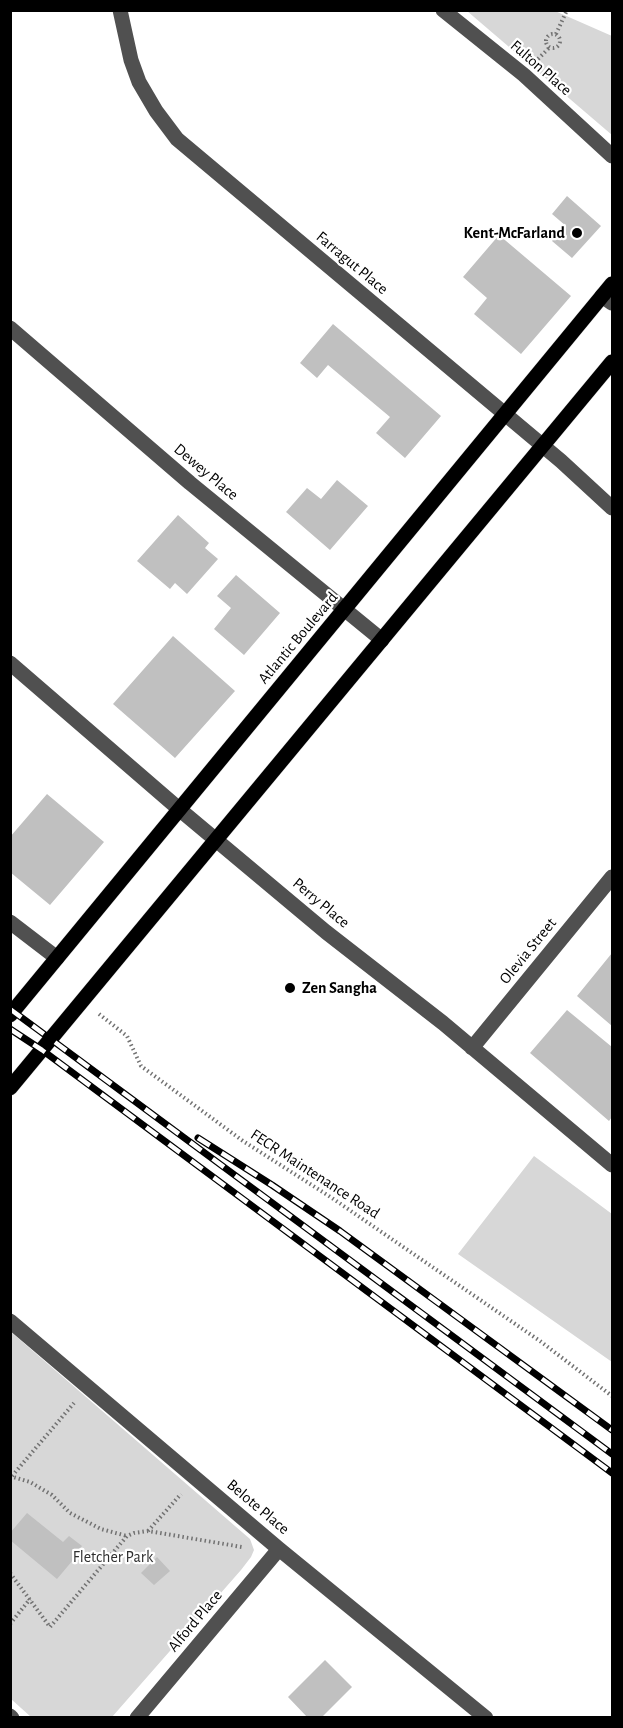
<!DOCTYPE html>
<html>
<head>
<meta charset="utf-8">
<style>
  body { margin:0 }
  #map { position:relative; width:623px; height:1728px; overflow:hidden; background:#fff; font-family:"Alegreya Sans",sans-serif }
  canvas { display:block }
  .frame { position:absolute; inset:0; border:12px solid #000; pointer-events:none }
</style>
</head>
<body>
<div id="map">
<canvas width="623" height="1728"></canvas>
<div class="frame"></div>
</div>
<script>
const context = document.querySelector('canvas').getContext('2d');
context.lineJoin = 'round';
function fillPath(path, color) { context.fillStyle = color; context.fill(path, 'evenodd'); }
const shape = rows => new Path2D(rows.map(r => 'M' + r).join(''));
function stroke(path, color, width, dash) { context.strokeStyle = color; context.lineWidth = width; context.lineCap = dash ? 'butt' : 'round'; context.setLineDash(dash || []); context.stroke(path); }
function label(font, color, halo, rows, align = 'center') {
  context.font = font + ' "Alegreya Sans",sans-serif'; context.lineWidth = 4.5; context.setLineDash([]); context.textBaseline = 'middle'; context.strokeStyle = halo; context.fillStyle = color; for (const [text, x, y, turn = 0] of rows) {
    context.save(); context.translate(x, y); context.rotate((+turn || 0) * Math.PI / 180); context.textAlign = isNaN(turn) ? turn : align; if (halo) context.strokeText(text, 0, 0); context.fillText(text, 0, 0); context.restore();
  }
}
fillPath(shape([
  [467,11,555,11,612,36,612,135],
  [534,1156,612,1214,612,1362,458,1254],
  [11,1332,250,1539,254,1550,251,1557,241,1570,112,1717,31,1717,11,1699]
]), '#d7d7d7');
fillPath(shape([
  [567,196,601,226,572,258,552,241,566,226,552,214],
  [499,235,571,296,521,354,474,314,487,298,463,277],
  [333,324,441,416,405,458,376,433,390,417,328,365,317,378,300,363],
  [337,480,368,506,330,550,286,512,307,488,321,499],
  [178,515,209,543,205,548,218,559,187,594,175,583,170,589,137,561],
  [236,575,280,613,244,655,214,629,231,608,217,596],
  [173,636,235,691,175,758,113,704],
  [47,794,104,842,50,905,10,872,10,837],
  [612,953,612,1026,577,996],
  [567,1010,612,1047,612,1117,609,1121,530,1053],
  [27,1513,63,1542,69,1536,82,1546,77,1552,78,1554,57,1579,10,1540,10,1533],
  [157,1557,170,1571,154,1585,141,1573],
  [325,1660,352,1687,321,1718,308,1718,288,1697]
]), '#c0c0c0');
const major = shape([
  [10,1015,612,284],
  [10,1088,612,362]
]);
stroke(major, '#dbdbdb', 16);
stroke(shape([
  '546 41a7 7 0 1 1 14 0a7 7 0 1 1-14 0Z',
  [556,34,567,10],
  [538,59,550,47],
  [99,1014,127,1036,141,1066,243,1141,332,1198,540,1341,612,1396],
  [10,1476,30,1482,52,1495,70,1513,101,1529,127,1536],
  [12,1476,74,1403],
  [148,1531,181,1494],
  [10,1573,50,1627,127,1536,134,1533,148,1531,242,1547],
  [10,1624,30,1599]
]), '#727272', 4, [1.5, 3]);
stroke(shape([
  [120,10,131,60,139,82,156,111,177,139,561,461,612,508],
  [443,10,524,75,612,156],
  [602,296,612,303],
  [10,328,190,483,382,640],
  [10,663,179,809,326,932,443,1023,612,1165],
  [10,922,57,958],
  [472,1048,612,877],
  [10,1321,279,1549,486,1718],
  [10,1716,12,1718],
  [137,1718,279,1549]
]), '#505050', 15);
stroke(major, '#000', 15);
const rail = shape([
  [10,1009,612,1454],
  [10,1029,42,1050,612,1473],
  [198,1138,272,1185,340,1231,612,1430]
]);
stroke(rail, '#000', 7);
stroke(rail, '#fff', 4.5, [14]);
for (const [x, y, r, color] of [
  [577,233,6,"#000"],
  [290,988,6,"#000"]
]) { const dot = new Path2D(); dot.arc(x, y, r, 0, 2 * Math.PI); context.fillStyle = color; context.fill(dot); stroke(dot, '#fff', 2); }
label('16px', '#000', '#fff', [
  ["Fulton Place",541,68,41],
  ["Farragut Place",352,263,40],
  ["Dewey Place",206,472,40],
  ["Atlantic Boulevard",298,638,-50],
  ["Perry Place",321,903,40],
  ["Olevia Street",528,951,-51],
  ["FECR Maintenance Road",315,1174,33],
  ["Belote Place",258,1507,40],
  ["Alford Place",195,1621,-50]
]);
label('bold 16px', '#000', '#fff', [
  ["Kent-McFarland",565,233],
  ["Zen Sangha",302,988,"left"]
], 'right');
label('16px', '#2e2e2e', '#fff', [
  ["Fletcher Park",113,1557]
]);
</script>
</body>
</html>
